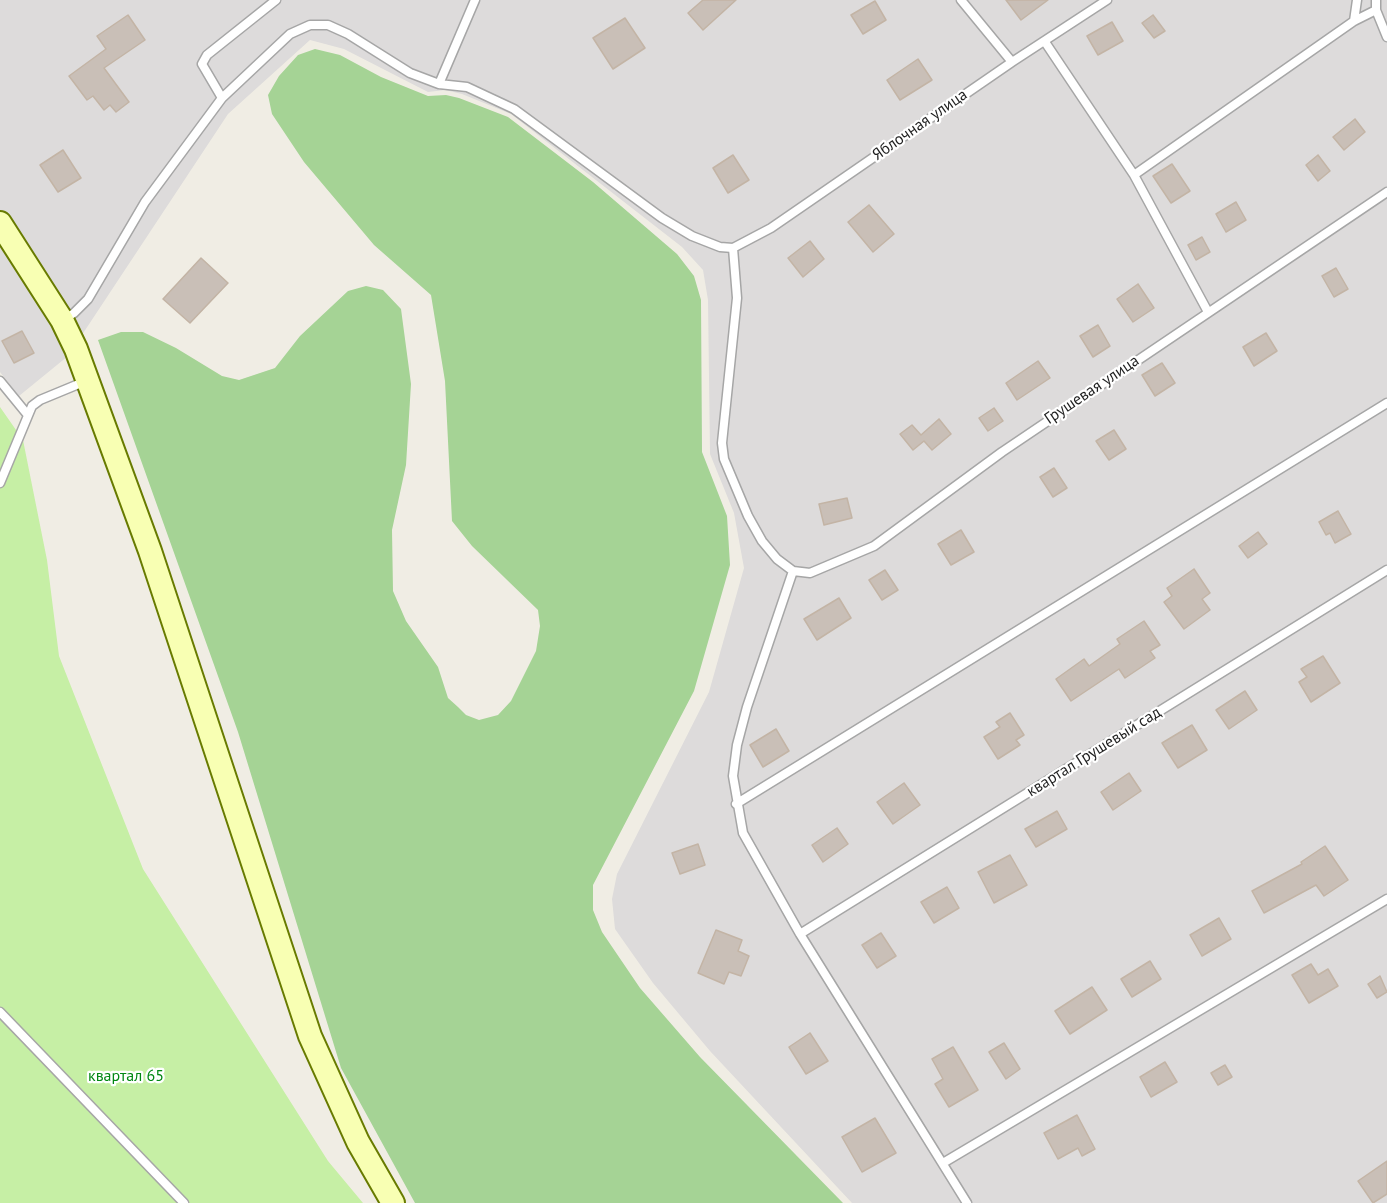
<!DOCTYPE html>
<html>
<head>
<meta charset="utf-8">
<style>
  body { margin:0 }
  canvas { display:block; background:#f0ede4 }
</style>
</head>
<body>
<canvas width="1387" height="1203"></canvas>
<script>
const context = document.querySelector('canvas').getContext('2d');
context.lineJoin = 'round';
function fillPath(path, color) { context.fillStyle = color; context.fill(path, 'evenodd'); }
const shape = rows => new Path2D(rows.map(r => 'M' + r).join(''));
function stroke(path, color, width, dash) { context.strokeStyle = color; context.lineWidth = width; context.lineCap = dash ? 'butt' : 'round'; context.setLineDash(dash || []); context.stroke(path); }
function label(font, color, halo, rows, align = 'center') {
  context.font = font + ' "PT Sans",sans-serif'; context.lineWidth = 4.5; context.setLineDash([]); context.textBaseline = 'middle'; context.strokeStyle = halo; context.fillStyle = color; for (const [text, x, y, turn = 0] of rows) {
    context.save(); context.translate(x, y); context.rotate((+turn || 0) * Math.PI / 180); context.textAlign = isNaN(turn) ? turn : align; if (halo) context.strokeText(text, 0, 0); context.fillText(text, 0, 0); context.restore();
  }
}
fillPath(shape([
  [0,0,1387,0,1387,1203,852,1203,710,1051,653,983,615,929,612,899,617,874,709,692,744,568,734,513,710,454,708,300,703,270,682,247,511,114,462,94,445,90,428,92,344,49,310,40,228,114,68,356,19,396,0,372]
]), '#dddbdb');
fillPath(shape([
  [0,407,23,440,47,560,59,656,143,869,328,1161,363,1203,0,1203]
]), '#c6efa5');
fillPath(shape([
  [315,49,340,55,381,77,428,96,446,95,459,98,508,117,593,182,677,254,694,276,701,300,702,452,727,516,730,565,694,691,593,885,593,910,602,932,640,988,700,1057,843,1203,415,1203,341,1068,238,732,98,340,121,332,143,332,176,348,222,376,239,380,275,368,300,336,348,291,366,286,383,290,401,309,411,384,406,465,392,530,393,591,406,621,438,667,448,698,458,707,466,715,479,720,498,715,511,701,536,651,540,626,538,610,472,546,452,521,445,381,431,295,374,245,304,162,272,114,268,95,279,76,298,55]
]), '#a5d395');
const building = shape([
  [703,0,736,0,703,30,688,13,703,0],
  [1006,0,1048,0,1021,20,1006,0],
  [875,1,886,20,863,34,851,15,875,1],
  [128,15,145,40,104,68,129,102,116,112,110,105,104,110,93,96,87,100,69,76,106,49,97,36,128,15],
  [1153,15,1165,31,1154,38,1142,23,1153,15],
  [625,18,645,48,613,69,593,38,625,18],
  [1112,22,1123,41,1098,55,1087,36,1112,22],
  [918,59,932,80,900,100,887,80,918,59],
  [1355,119,1365,132,1344,150,1333,137,1355,119],
  [63,150,81,178,58,192,40,165,63,150],
  [733,155,749,180,728,193,713,168,733,155],
  [1318,155,1330,171,1318,181,1306,165,1318,155],
  [1172,164,1190,191,1171,203,1153,176,1172,164],
  [1236,202,1246,220,1226,232,1216,214,1236,202],
  [869,205,894,234,873,252,848,222,869,205],
  [1202,237,1210,252,1196,260,1188,245,1202,237],
  [810,241,824,259,803,277,788,258,810,241],
  [201,258,228,283,190,323,163,299,201,258],
  [1336,268,1348,289,1334,297,1322,276,1336,268],
  [1138,284,1154,308,1133,322,1117,299,1138,284],
  [1098,325,1110,346,1093,357,1080,336,1098,325],
  [22,331,34,353,14,363,2,341,22,331],
  [1266,333,1277,351,1254,366,1243,347,1266,333],
  [1038,361,1050,378,1017,400,1006,383,1038,361],
  [1162,363,1175,383,1155,396,1142,375,1162,363],
  [994,408,1003,421,988,431,979,418,994,408],
  [939,419,951,434,932,450,924,441,913,450,900,434,912,425,921,435,939,419],
  [1114,430,1126,449,1109,460,1096,441,1114,430],
  [1054,468,1067,488,1053,497,1040,477,1054,468],
  [847,498,852,518,824,525,819,504,847,498],
  [1338,511,1351,534,1335,543,1330,533,1326,535,1319,522,1338,511],
  [961,530,974,552,951,565,938,544,961,530],
  [1258,532,1267,544,1248,558,1239,546,1258,532],
  [1194,569,1210,593,1202,599,1210,610,1184,629,1164,602,1172,596,1167,588,1194,569],
  [885,570,898,590,882,600,869,580,885,570],
  [839,598,851,618,817,640,804,619,839,598],
  [1144,621,1160,645,1150,651,1155,658,1125,678,1119,669,1071,701,1056,679,1084,659,1089,666,1120,644,1117,639,1144,621],
  [1323,656,1340,683,1311,702,1299,682,1307,677,1301,669,1323,656],
  [1245,691,1257,710,1229,729,1216,710,1245,691],
  [1010,713,1024,735,1016,740,1020,745,998,759,984,737,1000,727,996,722,1010,713],
  [1192,725,1207,750,1178,768,1162,743,1192,725],
  [776,729,789,751,763,767,750,745,776,729],
  [1129,773,1141,791,1113,810,1101,792,1129,773],
  [904,783,920,805,893,824,877,802,904,783],
  [1057,811,1067,829,1036,847,1025,829,1057,811],
  [837,828,848,844,823,862,812,845,837,828],
  [698,844,705,865,680,874,672,853,698,844],
  [1325,846,1348,880,1324,896,1316,885,1264,913,1252,891,1302,864,1301,862,1325,846],
  [1010,855,1027,885,994,903,978,872,1010,855],
  [947,887,959,908,934,923,921,902,947,887],
  [1219,918,1231,939,1202,956,1190,935,1219,918],
  [716,930,742,940,738,951,749,956,741,976,729,972,724,984,698,973,716,930],
  [881,933,896,956,877,968,862,945,881,933],
  [1150,961,1161,979,1132,997,1121,979,1150,961],
  [1311,964,1318,975,1328,969,1338,986,1309,1003,1292,975,1311,964],
  [1380,976,1387,992,1377,998,1368,984,1380,976],
  [1092,987,1107,1010,1070,1034,1055,1011,1092,987],
  [810,1033,828,1061,806,1074,789,1047,810,1033],
  [1004,1043,1020,1069,1006,1079,989,1052,1004,1043],
  [953,1047,978,1090,949,1107,935,1084,943,1079,932,1059,953,1047],
  [1165,1062,1177,1082,1151,1097,1140,1077,1165,1062],
  [1225,1065,1232,1077,1218,1085,1211,1073,1225,1065],
  [1077,1115,1095,1149,1082,1156,1078,1148,1058,1159,1044,1133,1077,1115],
  [875,1118,896,1153,862,1172,842,1137,875,1118],
  [1387,1161,1387,1194,1373,1203,1358,1181,1387,1161]
]);
fillPath(building, '#c9bfb7');
stroke(building, '#c3b4a5', 1.5);
const lane = shape([
  [961,0,1012,62],
  [1376,0,1376,10,1387,37],
  [1354,21,1357,0],
  [1045,42,1134,175],
  [439,84,475,0],
  [222,98,202,64,207,55,276,0],
  [733,248,737,298,722,443,724,459,748,516,762,541,777,559,793,571,810,573,874,546,1002,452,1387,192],
  [733,248,771,228,1012,62,1107,0],
  [1208,312,1134,175,1354,21,1376,10],
  [63,320,74,313,88,299,145,202,222,98,290,34,310,25,328,25,348,34,410,73,439,84,467,87,514,109,662,218,692,236,720,247,733,248],
  [0,381,27,414],
  [0,483,32,406,40,400,86,381],
  [793,571,747,707,737,745,733,776,743,833,800,934,967,1203],
  [736,804,1387,403],
  [800,934,1387,570],
  [0,1012,184,1203],
  [943,1163,1387,899]
]);
const secondary = shape([
  [0,223,62,320,76,349,150,551,310,1036,358,1142,393,1203]
]);
stroke(lane, '#a6a6a6', 11);
stroke(secondary, '#687b00', 26);
stroke(lane, '#fff', 8);
stroke(secondary, '#f8ffb3', 22);
label('16px', '#1f1f1f', '#fff', [
  ["Яблочная улица",920,125,-35],
  ["Грушевая улица",1092,390,-34],
  ["квартал Грушевый сад",1094,752,-32]
]);
label('16px', '#028713', '#fff', [
  ["квартал 65",126,1076]
]);
</script>
</body>
</html>
